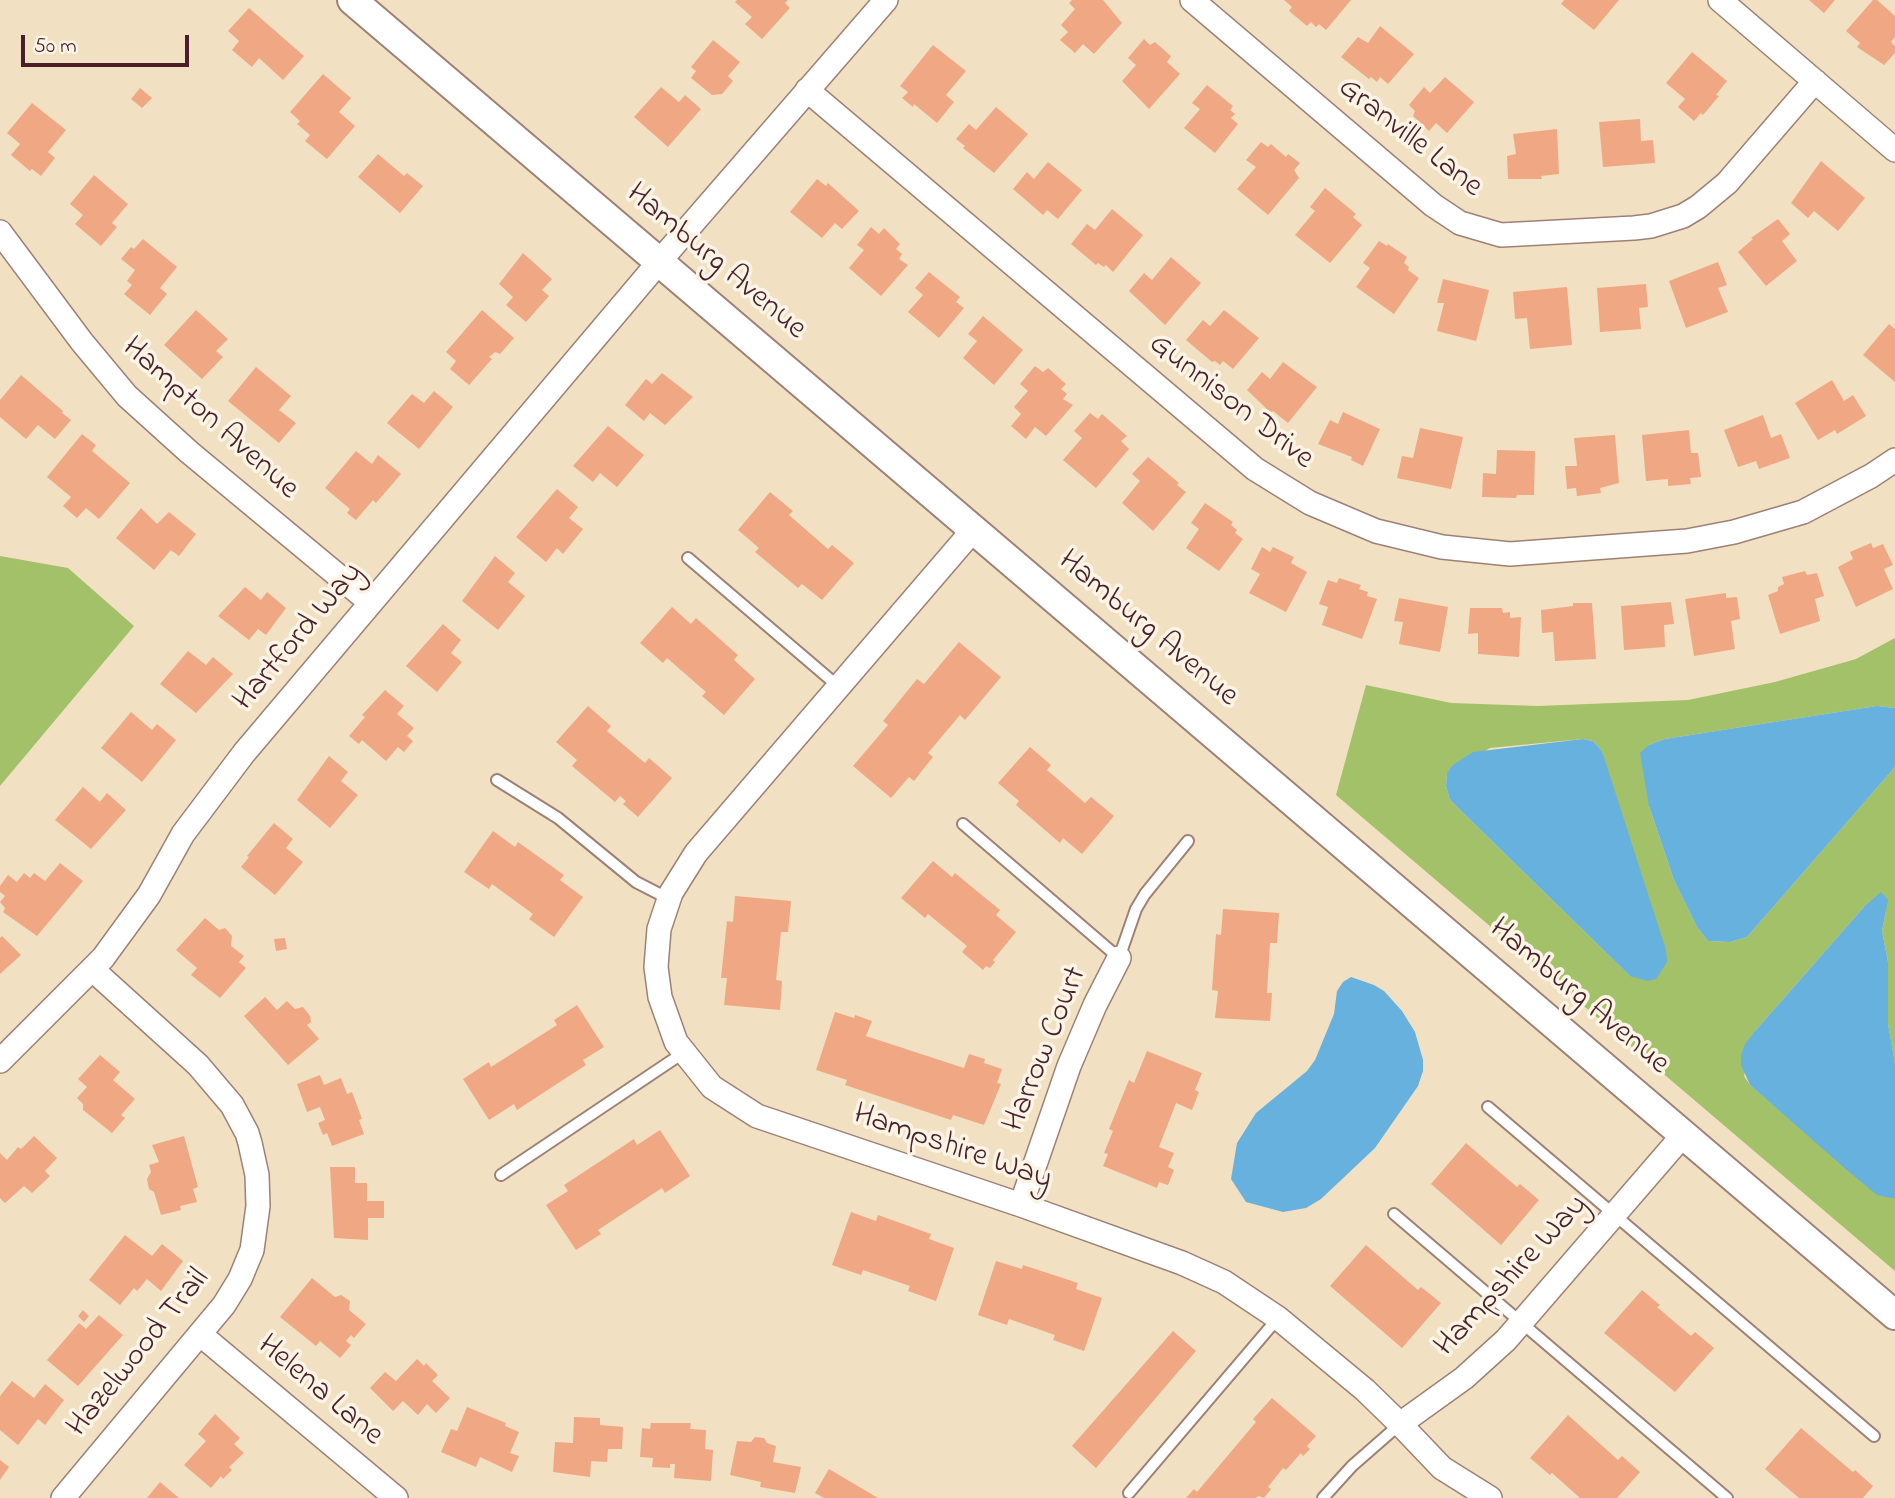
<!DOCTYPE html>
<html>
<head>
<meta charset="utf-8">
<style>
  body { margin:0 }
  #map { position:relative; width:1895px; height:1498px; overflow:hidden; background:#f2e0c2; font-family:"Indie Flower",sans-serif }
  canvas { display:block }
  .scale { position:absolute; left:21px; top:35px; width:168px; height:32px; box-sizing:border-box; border:4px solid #4a1f2b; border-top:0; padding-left:9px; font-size:21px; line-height:24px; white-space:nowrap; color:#4a1f2b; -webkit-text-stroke:5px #fcf5e5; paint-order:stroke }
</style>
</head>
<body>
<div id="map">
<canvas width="1895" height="1498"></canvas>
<div class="scale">50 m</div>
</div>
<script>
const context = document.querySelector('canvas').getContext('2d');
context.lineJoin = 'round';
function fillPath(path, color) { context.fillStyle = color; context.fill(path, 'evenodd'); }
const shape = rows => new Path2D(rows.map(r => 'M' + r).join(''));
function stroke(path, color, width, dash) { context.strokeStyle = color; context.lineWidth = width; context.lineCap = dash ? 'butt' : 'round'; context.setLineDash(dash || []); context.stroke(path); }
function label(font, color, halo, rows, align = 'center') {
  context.font = font + ' "Indie Flower",sans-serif'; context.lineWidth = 7; context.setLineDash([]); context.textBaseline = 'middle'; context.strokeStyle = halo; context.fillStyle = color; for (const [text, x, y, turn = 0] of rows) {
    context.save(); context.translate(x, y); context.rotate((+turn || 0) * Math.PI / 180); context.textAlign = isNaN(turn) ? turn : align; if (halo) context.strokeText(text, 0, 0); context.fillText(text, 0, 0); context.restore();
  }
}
fillPath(shape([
  [0,556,68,568,134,626,0,786],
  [1895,638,1895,708,1877,706,1665,739,1649,745,1649,806,1674,880,1697,927,1708,941,1730,942,1747,937,1895,767,1895,1063,1888,1024,1888,962,1882,931,1886,910,1864,907,1756,1030,1744,1076,1750,1085,1877,1194,1895,1199,1895,1271,1336,795,1366,685,1451,703,1538,706,1688,700,1775,682,1856,659],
  [1583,739,1593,741,1602,751,1607,770,1630,976,1450,800,1446,786,1447,773,1490,748]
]), '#a3c169');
fillPath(shape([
  [1877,706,1895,708,1895,767,1747,937,1730,942,1708,941,1697,927,1674,880,1649,806,1640,753,1649,745,1665,739],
  [1583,739,1593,741,1602,751,1666,950,1667,962,1656,979,1647,981,1630,976,1450,800,1446,786,1447,773,1453,765,1473,752],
  [1881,892,1888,900,1882,931,1888,962,1888,1024,1895,1063,1895,1199,1877,1195,1848,1171,1750,1085,1741,1065,1741,1055,1745,1044,1756,1030,1864,907],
  [1351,977,1374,985,1384,991,1402,1011,1415,1032,1423,1060,1423,1071,1418,1086,1375,1148,1321,1199,1306,1208,1283,1212,1246,1202,1231,1179,1237,1143,1256,1113,1307,1071,1315,1060,1334,1014,1337,991,1343,982]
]), '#66b1de');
fillPath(shape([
  [737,0,788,0,785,3,790,8,762,39,745,24,752,17,735,2],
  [1072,0,1103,0,1122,23,1094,54,1083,44,1075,53,1060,40,1068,32,1061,25,1075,9,1069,3],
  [1284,0,1351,0,1326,30,1319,24,1316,27,1311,22,1307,26,1289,11,1292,7],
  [1564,0,1619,0,1594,30,1561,4],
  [1809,0,1835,0,1824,13],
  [1873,0,1877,0,1895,16,1895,37,1891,42,1895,46,1895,53,1884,65,1857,47,1860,43,1846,31],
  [249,8,304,56,283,80,259,58,252,67,232,50,239,41,228,31],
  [1380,26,1414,54,1388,84,1380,77,1377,82,1371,77,1369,79,1341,57,1358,37,1368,43],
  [1144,39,1150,45,1155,42,1171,56,1167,62,1180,74,1149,109,1122,81,1136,65,1128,58],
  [713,40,740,62,728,76,733,81,722,94,712,95,691,78,696,71,691,67],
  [933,45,966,71,946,95,954,102,937,123,914,104,913,107,902,98,908,92,900,86],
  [1692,52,1727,81,1716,95,1719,96,1703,115,1701,113,1694,121,1678,107,1685,99,1666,83],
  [323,74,351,98,339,112,355,126,327,159,305,141,310,135,297,124,300,121,290,112],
  [1445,77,1474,102,1447,133,1436,123,1429,131,1413,116,1415,111,1409,105,1424,87,1430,93],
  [1207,85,1233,106,1230,110,1235,114,1231,118,1238,124,1215,153,1184,128,1200,109,1192,103],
  [661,87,679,102,685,95,701,109,668,147,634,117],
  [140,88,152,98,142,108,131,99],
  [32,103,66,130,48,152,55,158,41,176,32,169,30,171,11,155,20,144,7,133],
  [996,107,1028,134,994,173,963,148,965,146,956,139,969,124,976,130],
  [1640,119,1641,141,1653,140,1655,163,1603,167,1599,122],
  [1557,129,1559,174,1541,176,1542,179,1508,179,1507,156,1516,154,1513,134],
  [1261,142,1268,147,1271,144,1286,157,1288,154,1300,163,1294,170,1299,178,1268,215,1237,189,1256,167,1246,160],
  [378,154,404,176,407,173,423,186,400,213,358,177],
  [1821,161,1865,198,1838,231,1814,211,1808,218,1791,203],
  [1048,162,1082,190,1058,219,1047,210,1043,215,1013,189,1027,172,1034,179],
  [94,175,128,204,112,223,117,227,101,246,75,224,83,215,70,204],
  [817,179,826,186,828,183,859,211,842,229,835,223,822,238,790,212],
  [1325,188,1356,214,1353,217,1362,225,1330,263,1295,235,1315,211,1310,207],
  [1112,209,1143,235,1113,272,1106,265,1104,267,1098,263,1096,265,1071,244,1087,224,1095,230],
  [1778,219,1790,234,1782,241,1797,261,1766,286,1738,252,1753,239,1751,238],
  [871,227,879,234,884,228,900,244,896,249,902,254,899,259,908,265,881,296,849,268,864,250,857,245],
  [143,239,177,267,160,288,167,294,150,315,124,294,132,285,127,281,135,270,121,259,131,247,134,249],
  [1379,241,1387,246,1388,244,1407,257,1404,263,1409,267,1408,270,1419,278,1394,314,1356,287,1370,268,1363,263],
  [523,253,552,279,542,290,549,296,526,322,506,305,513,297,499,284],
  [1171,257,1201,283,1165,325,1129,291,1144,273,1152,280],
  [1718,262,1727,285,1718,288,1728,312,1686,328,1669,281],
  [929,272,960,297,956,302,964,308,939,338,908,312,923,295,915,288],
  [1443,279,1489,290,1476,341,1437,331,1444,303,1437,303],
  [1646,284,1648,307,1639,308,1641,329,1600,332,1597,288],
  [1567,287,1572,345,1530,349,1527,318,1515,319,1513,292],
  [196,310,228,339,216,351,223,357,202,379,164,345],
  [482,310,514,338,500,354,495,352,489,357,492,359,469,385,450,369,456,361,446,352],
  [1224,310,1259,338,1233,369,1223,361,1220,365,1215,361,1212,362,1186,340,1203,320,1210,326],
  [983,316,1023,350,994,385,963,358,977,341,968,334],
  [1889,324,1895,329,1895,382,1863,355],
  [1283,362,1317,387,1288,423,1273,411,1271,413,1247,390,1262,372,1270,379],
  [1035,366,1043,372,1048,368,1066,384,1061,389,1067,394,1063,399,1073,405,1046,436,1035,427,1026,439,1011,426,1021,414,1014,407,1028,391,1020,384],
  [256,367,291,396,279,410,296,423,279,443,228,401],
  [662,373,693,397,665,425,650,413,644,421,625,405,646,379,652,384],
  [21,375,63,411,62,413,71,420,55,439,38,425,26,439,0,417,0,400],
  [1832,380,1844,401,1853,395,1866,416,1837,434,1835,430,1818,440,1795,403],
  [434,391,453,407,419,449,387,423,412,394,424,403],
  [1343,412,1380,429,1363,466,1351,460,1352,457,1318,444,1330,420,1338,424],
  [1090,413,1098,419,1102,414,1127,436,1121,441,1129,449,1096,488,1063,460,1082,438,1074,431],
  [1763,415,1771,438,1781,434,1790,458,1759,469,1756,461,1738,467,1724,430],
  [608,426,644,455,617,487,600,473,593,482,573,466],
  [1420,428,1463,437,1451,489,1397,478,1402,456,1413,458],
  [1689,430,1691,453,1698,453,1701,477,1690,478,1691,484,1668,486,1668,479,1646,481,1642,435],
  [82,434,96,445,92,451,130,483,99,519,86,508,77,518,63,506,71,497,47,477],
  [1615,435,1619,483,1600,488,1601,493,1577,496,1576,488,1567,489,1565,466,1577,466,1574,438],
  [1497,450,1535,451,1534,495,1517,495,1516,498,1482,497,1483,473,1496,474],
  [356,451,372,464,378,455,401,474,376,503,373,500,356,520,347,513,350,509,325,488],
  [1148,457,1179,483,1177,485,1186,492,1153,531,1122,503,1140,481,1132,474],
  [557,489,578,507,569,518,583,529,563,554,557,548,546,562,516,537],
  [770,492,793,511,789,515,828,549,832,545,854,563,822,600,802,584,798,588,755,552,759,548,738,530],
  [1205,503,1233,522,1231,525,1237,530,1235,533,1243,539,1219,571,1186,548,1199,529,1191,523],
  [141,508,157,524,169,512,196,534,179,556,171,550,154,570,116,538],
  [1871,543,1873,548,1883,544,1893,565,1884,569,1893,589,1856,607,1838,567,1853,559,1850,552],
  [1262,547,1270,552,1273,547,1294,557,1291,563,1307,572,1286,612,1249,593,1260,574,1251,569],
  [495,556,515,573,508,582,525,596,498,630,462,601],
  [1805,571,1807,575,1817,573,1824,596,1815,599,1820,621,1780,634,1768,595,1778,591,1778,587,1784,584,1782,577],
  [1339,578,1361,585,1359,589,1368,592,1367,596,1377,599,1362,639,1322,625,1328,607,1319,604,1328,580,1337,583],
  [245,587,261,600,267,592,286,608,266,635,258,629,249,640,218,616],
  [1726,593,1726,598,1737,597,1740,619,1731,621,1735,649,1694,656,1685,599],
  [1399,598,1448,607,1440,652,1399,644,1403,622,1394,621],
  [1671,602,1674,624,1664,625,1665,647,1624,650,1621,606],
  [1573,603,1592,603,1596,659,1555,661,1553,632,1542,633,1541,610,1573,606],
  [672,607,691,624,696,618,738,655,734,660,755,679,724,715,702,696,706,692,667,658,663,663,640,643],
  [1470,608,1502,608,1503,613,1510,612,1510,618,1521,617,1519,657,1478,654,1478,633,1468,634],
  [443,624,461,640,451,653,462,662,437,692,406,666],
  [959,642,1001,677,965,720,960,715,928,753,933,757,914,781,909,777,891,798,853,766,888,725,883,721,917,679,924,684],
  [188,651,206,665,213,657,233,674,196,713,160,684],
  [385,690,404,706,397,714,414,728,407,736,413,741,404,752,398,747,386,761,362,740,359,744,349,736,365,717,362,715],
  [588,706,611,726,607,731,645,763,649,758,672,778,638,817,623,804,626,801,620,796,615,802,572,766,577,760,556,742],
  [131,712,152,730,157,724,176,740,142,782,101,748],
  [1030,747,1051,765,1047,770,1085,803,1091,797,1114,816,1082,854,1063,838,1060,843,1016,805,1019,801,998,783],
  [329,756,348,772,341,781,358,795,330,828,297,800],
  [83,787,100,802,107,793,126,810,91,849,55,820],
  [274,823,293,839,286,848,303,862,275,895,241,867,249,857,247,856],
  [493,831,515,847,518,842,564,875,560,880,583,897,554,937,529,919,533,914,492,884,489,889,464,872],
  [933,861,952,877,955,873,1000,910,996,915,1016,932,993,960,995,962,990,968,986,966,983,970,962,952,967,946,928,914,925,918,901,898],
  [60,863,83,881,37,936,3,912,5,908,0,902,5,896,0,892,0,886,8,875,17,882,24,873,30,878,34,873,45,881],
  [735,896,791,901,788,932,781,932,776,980,782,981,780,1010,724,1005,727,978,721,978,727,921,733,922],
  [1223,909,1279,913,1277,943,1270,943,1267,993,1272,993,1270,1021,1215,1018,1218,991,1212,990,1216,934,1221,935],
  [205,918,219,930,225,928,232,936,231,946,244,956,239,962,246,968,220,998,191,975,197,968,176,950],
  [2,936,21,955,0,974,0,938],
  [285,938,287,949,276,951,274,939],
  [265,997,277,1010,287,1001,295,1009,303,1007,310,1016,311,1022,307,1025,319,1039,288,1065,244,1016],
  [577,1005,604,1047,583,1060,586,1065,517,1110,514,1104,489,1120,463,1079,489,1062,491,1067,557,1025,554,1020],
  [835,1012,854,1018,855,1015,872,1021,866,1036,964,1068,969,1054,985,1059,984,1063,1002,1069,997,1083,1001,1084,984,1125,953,1115,951,1120,845,1085,847,1080,816,1070],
  [1147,1051,1202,1073,1195,1090,1199,1092,1192,1110,1176,1103,1159,1147,1174,1153,1168,1167,1174,1170,1168,1185,1159,1182,1157,1188,1103,1166,1108,1154,1104,1153,1113,1131,1109,1129,1129,1080,1134,1083],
  [100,1055,120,1072,113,1080,135,1099,121,1115,125,1118,112,1133,83,1110,83,1104,77,1098,87,1087,78,1079],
  [320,1075,324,1085,341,1078,347,1094,352,1092,362,1119,359,1120,364,1134,332,1146,327,1133,323,1135,318,1123,325,1120,320,1107,307,1112,297,1084],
  [660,1130,690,1176,665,1193,662,1188,598,1230,601,1234,576,1250,546,1205,568,1191,564,1185,634,1139,637,1145],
  [34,1136,57,1158,45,1171,50,1176,32,1193,24,1186,5,1203,0,1198,0,1153,7,1160,18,1147,21,1149],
  [184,1136,198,1187,193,1189,197,1202,180,1206,181,1210,161,1215,154,1192,149,1189,147,1179,151,1172,149,1165,159,1162,152,1145],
  [1466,1143,1517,1187,1520,1184,1539,1200,1501,1245,1431,1184],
  [330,1167,355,1167,355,1183,367,1183,367,1201,384,1201,384,1218,368,1218,368,1240,334,1238],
  [851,1212,876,1221,878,1215,931,1234,929,1239,954,1248,936,1301,908,1291,910,1286,863,1270,861,1275,832,1265],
  [125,1235,152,1256,162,1244,183,1261,161,1291,147,1279,137,1291,134,1288,120,1305,89,1280],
  [1366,1245,1418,1290,1421,1287,1441,1303,1402,1348,1330,1286],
  [996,1261,1022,1269,1023,1265,1078,1283,1076,1289,1102,1298,1084,1351,1053,1340,1055,1335,1009,1319,1007,1325,978,1315],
  [312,1278,335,1297,341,1295,350,1301,349,1310,366,1324,354,1338,351,1335,346,1341,351,1345,340,1358,320,1341,316,1346,280,1317],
  [1642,1290,1660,1305,1657,1307,1691,1336,1695,1332,1714,1348,1675,1392,1604,1333],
  [83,1310,89,1316,84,1322,78,1316],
  [99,1315,123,1335,78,1386,47,1360,79,1323,86,1329],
  [1173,1331,1196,1351,1096,1468,1072,1446],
  [417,1359,424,1366,426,1363,438,1375,432,1381,450,1398,436,1413,427,1404,418,1415,403,1401,393,1411,370,1388,385,1372,396,1381],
  [12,1381,34,1398,45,1384,64,1400,45,1425,38,1419,18,1445,0,1430,0,1396],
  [1272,1398,1316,1436,1307,1446,1310,1449,1303,1456,1301,1453,1286,1470,1283,1468,1268,1487,1271,1489,1264,1498,1258,1496,1256,1498,1186,1498,1194,1489,1197,1492,1256,1422,1253,1419],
  [467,1407,506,1423,505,1426,519,1432,510,1453,519,1456,512,1472,480,1457,476,1467,441,1452,451,1429,457,1431],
  [215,1414,240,1438,234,1444,244,1453,229,1467,232,1470,223,1479,221,1476,211,1488,184,1465,206,1441,198,1434],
  [1568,1415,1618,1460,1622,1456,1640,1472,1617,1498,1580,1498,1552,1473,1550,1475,1530,1458],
  [574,1417,600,1418,600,1425,623,1427,622,1449,608,1449,607,1462,591,1461,590,1477,553,1472,555,1442,573,1443],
  [651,1423,691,1423,690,1429,706,1430,705,1449,713,1450,711,1481,674,1478,675,1464,670,1464,670,1468,652,1467,653,1458,640,1457,642,1428,650,1429],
  [1801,1428,1853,1472,1855,1470,1873,1486,1863,1498,1799,1498,1765,1469],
  [755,1437,764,1438,767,1443,776,1446,773,1462,801,1467,795,1493,760,1487,761,1482,730,1475,737,1441,751,1442],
  [0,1460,9,1467,0,1480],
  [829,1469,878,1498,824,1498,815,1493],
  [160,1482,179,1498,147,1498]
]), '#efa883');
const service = shape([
  [688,558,839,687],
  [497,780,558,818,636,882,669,899],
  [963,824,1119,958,1136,909,1145,894,1188,841],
  [1488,1107,1874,1436],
  [501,1175,683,1053],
  [1394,1214,1727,1498],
  [1129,1493,1278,1318],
  [1323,1498,1352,1466,1400,1424]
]);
const minor = shape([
  [1192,0,1433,205,1460,223,1501,235,1634,228,1651,226,1683,216,1698,207,1727,183,1815,81],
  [1720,0,1895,150],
  [807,90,1255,469,1310,503,1376,531,1442,547,1510,554,1687,541,1734,532,1803,512,1871,476,1895,460],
  [0,232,82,342,127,396,189,452,371,603],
  [974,529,696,853,671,893,659,929,656,967,660,997,676,1042,712,1087,757,1116,1021,1205,1182,1263,1224,1282,1278,1318,1365,1390,1400,1424,1464,1378,1506,1340,1684,1134],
  [0,1061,103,958,149,895,183,834,244,753,659,262,886,0],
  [1021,1205,1069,1066,1095,1005,1119,958],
  [201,1335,396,1498],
  [1400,1424,1442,1468,1490,1498],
  [63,1498,224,1305,240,1279,252,1250,258,1206,257,1175,250,1143,247,1133,232,1105,198,1065,93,970]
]);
const tertiary = shape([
  [352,0,1895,1315]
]);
stroke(service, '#9e8076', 14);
stroke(minor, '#9e8076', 26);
stroke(tertiary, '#9e8076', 32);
stroke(service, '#fff', 10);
stroke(minor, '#fff', 23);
stroke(tertiary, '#fff', 28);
label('32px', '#4a1f2b', '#fcf5e5', [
  ["Granville Lane",1409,139,38],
  ["Hamburg Avenue",715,263,40],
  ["Gunnison Drive",1230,403,38],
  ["Hampton Avenue",209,420,42],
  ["Hamburg Avenue",1147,630,40],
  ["Hartford Way",300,638,-50],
  ["Hamburg Avenue",1578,998,40],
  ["Harrow Court",1047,1050,-68],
  ["Hampshire Way",952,1149,19],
  ["Hampshire Way",1513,1277,-47],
  ["Hazelwood Trail",140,1354,-51],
  ["Helena Lane",319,1392,40]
]);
</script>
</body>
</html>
